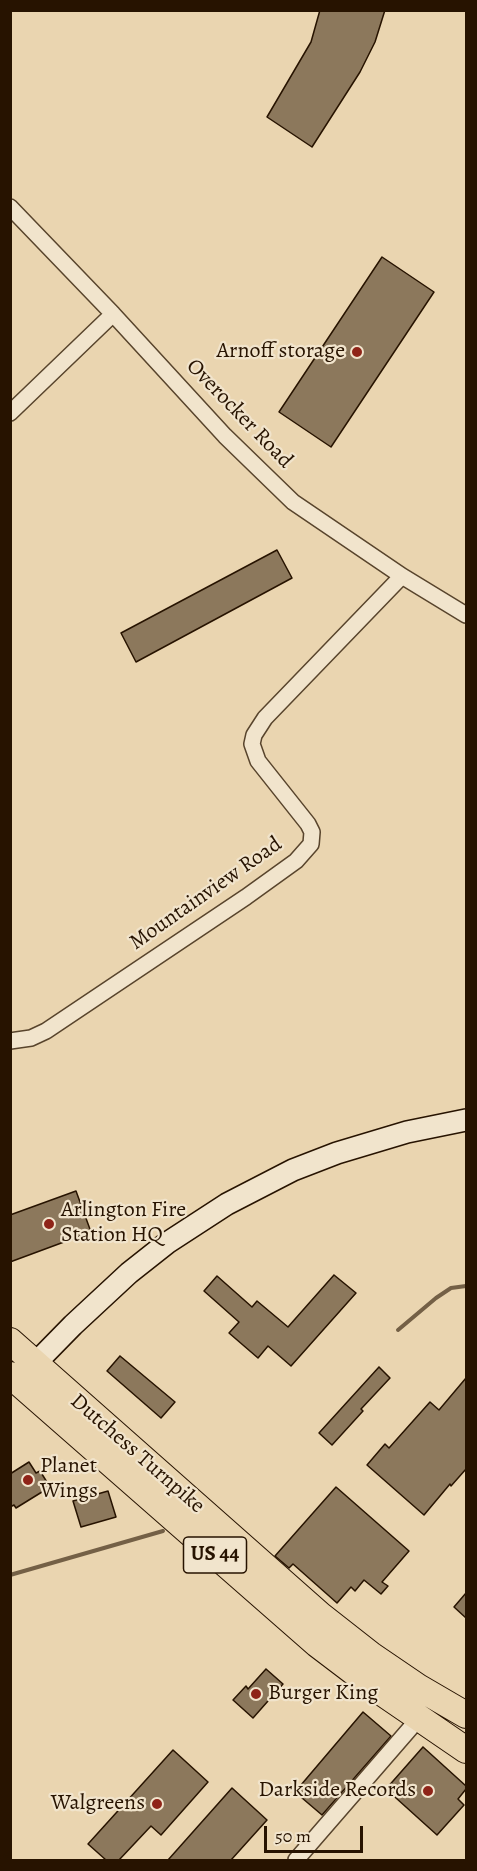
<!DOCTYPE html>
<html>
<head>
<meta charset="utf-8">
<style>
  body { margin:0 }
  #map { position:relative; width:477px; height:1871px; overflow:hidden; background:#ead5b0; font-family:Alegreya,serif }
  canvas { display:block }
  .frame { position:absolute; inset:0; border:12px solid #271300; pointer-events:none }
  .scale { position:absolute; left:264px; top:1826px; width:99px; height:27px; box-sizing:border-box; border:3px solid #271300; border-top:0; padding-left:8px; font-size:18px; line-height:21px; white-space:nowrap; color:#271300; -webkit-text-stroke:4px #f1e4cc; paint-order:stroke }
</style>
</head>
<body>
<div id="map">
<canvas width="477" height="1871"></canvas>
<div class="frame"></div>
<div class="scale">50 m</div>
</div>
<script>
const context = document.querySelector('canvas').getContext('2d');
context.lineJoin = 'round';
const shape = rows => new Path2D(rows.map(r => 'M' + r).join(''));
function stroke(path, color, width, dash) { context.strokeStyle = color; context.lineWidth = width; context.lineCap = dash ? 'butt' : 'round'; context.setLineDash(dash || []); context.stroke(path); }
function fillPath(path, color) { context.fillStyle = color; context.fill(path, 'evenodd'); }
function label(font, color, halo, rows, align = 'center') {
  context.font = font + ' Alegreya,serif'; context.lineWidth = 4.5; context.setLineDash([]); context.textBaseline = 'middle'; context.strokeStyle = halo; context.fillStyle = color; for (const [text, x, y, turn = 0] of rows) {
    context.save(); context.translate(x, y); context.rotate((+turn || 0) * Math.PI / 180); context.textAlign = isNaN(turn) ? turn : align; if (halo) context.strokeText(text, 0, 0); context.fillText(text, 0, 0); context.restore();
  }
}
stroke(shape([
  [398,1330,436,1298,451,1288,466,1286],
  [10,1575,163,1531]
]), '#746046', 4);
const building = shape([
  [320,10,385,10,375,42,360,72,312,147,267,117,311,42,320,10],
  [382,257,434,292,331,447,279,412,382,257],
  [277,550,292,578,136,662,121,633,277,550],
  [76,1191,91,1232,10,1262,10,1215,76,1191],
  [334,1275,356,1293,291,1366,268,1346,258,1358,229,1333,239,1322,204,1291,217,1276,252,1307,257,1301,288,1327,334,1275],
  [120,1356,175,1402,161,1418,107,1371,120,1356],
  [379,1367,390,1378,361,1409,363,1411,332,1445,319,1433,379,1367],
  [466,1378,466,1469,451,1486,450,1484,424,1515,367,1465,385,1444,389,1448,430,1402,439,1410,466,1378],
  [29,1462,36,1473,40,1471,50,1487,16,1508,14,1505,10,1507,10,1474,29,1462],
  [336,1487,409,1551,382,1582,388,1586,381,1594,364,1580,355,1591,351,1587,337,1603,293,1564,289,1568,275,1556,336,1487],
  [108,1491,116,1517,81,1527,73,1501,108,1491],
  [466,1593,466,1618,454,1607,466,1593],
  [266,1669,283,1684,253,1718,233,1700,246,1686,248,1689,266,1669],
  [363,1712,391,1736,322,1815,295,1792,363,1712],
  [423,1747,466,1786,466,1789,458,1799,464,1805,437,1835,386,1789,423,1747],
  [173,1750,208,1782,161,1835,151,1826,119,1860,106,1860,88,1844,173,1750],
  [232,1788,267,1820,231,1860,168,1860,232,1788]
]);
fillPath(building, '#8c785c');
stroke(building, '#271300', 1.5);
const street = shape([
  [10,207,113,314,225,436,293,502,402,576,466,615],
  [10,413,113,314],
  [10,1041,31,1038,46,1031,246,897,296,861,311,844,312,832,308,824,258,761,252,744,254,735,265,718,402,576],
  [296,1860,420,1717]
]);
const secondary = shape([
  [24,1375,73,1325,129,1273,167,1243,227,1204,293,1170,337,1153,407,1132,466,1120]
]);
const highway = shape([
  [10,1341,320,1615,371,1655,418,1687,466,1715],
  [10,1375,317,1644,371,1685,466,1750]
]);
stroke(street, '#58442c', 18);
stroke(secondary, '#271300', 24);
stroke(highway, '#271300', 28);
stroke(street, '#f1e4cc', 15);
stroke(secondary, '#f1e4cc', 21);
stroke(highway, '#ead5b0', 26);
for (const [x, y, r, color] of [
  [357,352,6,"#8f2418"],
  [49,1224,6,"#8f2418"],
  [28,1480,6,"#8f2418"],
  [256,1694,6,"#8f2418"],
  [428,1791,6,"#8f2418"],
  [157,1804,6,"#8f2418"]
]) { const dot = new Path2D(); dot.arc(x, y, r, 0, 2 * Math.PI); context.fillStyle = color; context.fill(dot); stroke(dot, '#f1e4cc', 2); }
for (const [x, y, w] of [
  [215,1555,63]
]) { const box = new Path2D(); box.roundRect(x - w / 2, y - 18, w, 36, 4.5); context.fillStyle = '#f1e4cc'; context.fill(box); stroke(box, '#271300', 1.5); }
label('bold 21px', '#271300', null, [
  ["US 44",215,1555]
]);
label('22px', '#271300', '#f1e4cc', [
  ["Arnoff storage",345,352],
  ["Arlington Fire",61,1211,"left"],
  ["Station HQ",61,1236,"left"],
  ["Planet",40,1467,"left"],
  ["Wings",40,1492,"left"],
  ["Burger King",268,1694,"left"],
  ["Darkside Records",416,1791],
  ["Walgreens",145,1804]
], 'right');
label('22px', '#271300', '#f1e4cc', [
  ["Overocker Road",239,414,46],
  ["Mountainview Road",206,894,-35],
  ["Dutchess Turnpike",137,1454,41]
]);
</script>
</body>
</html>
